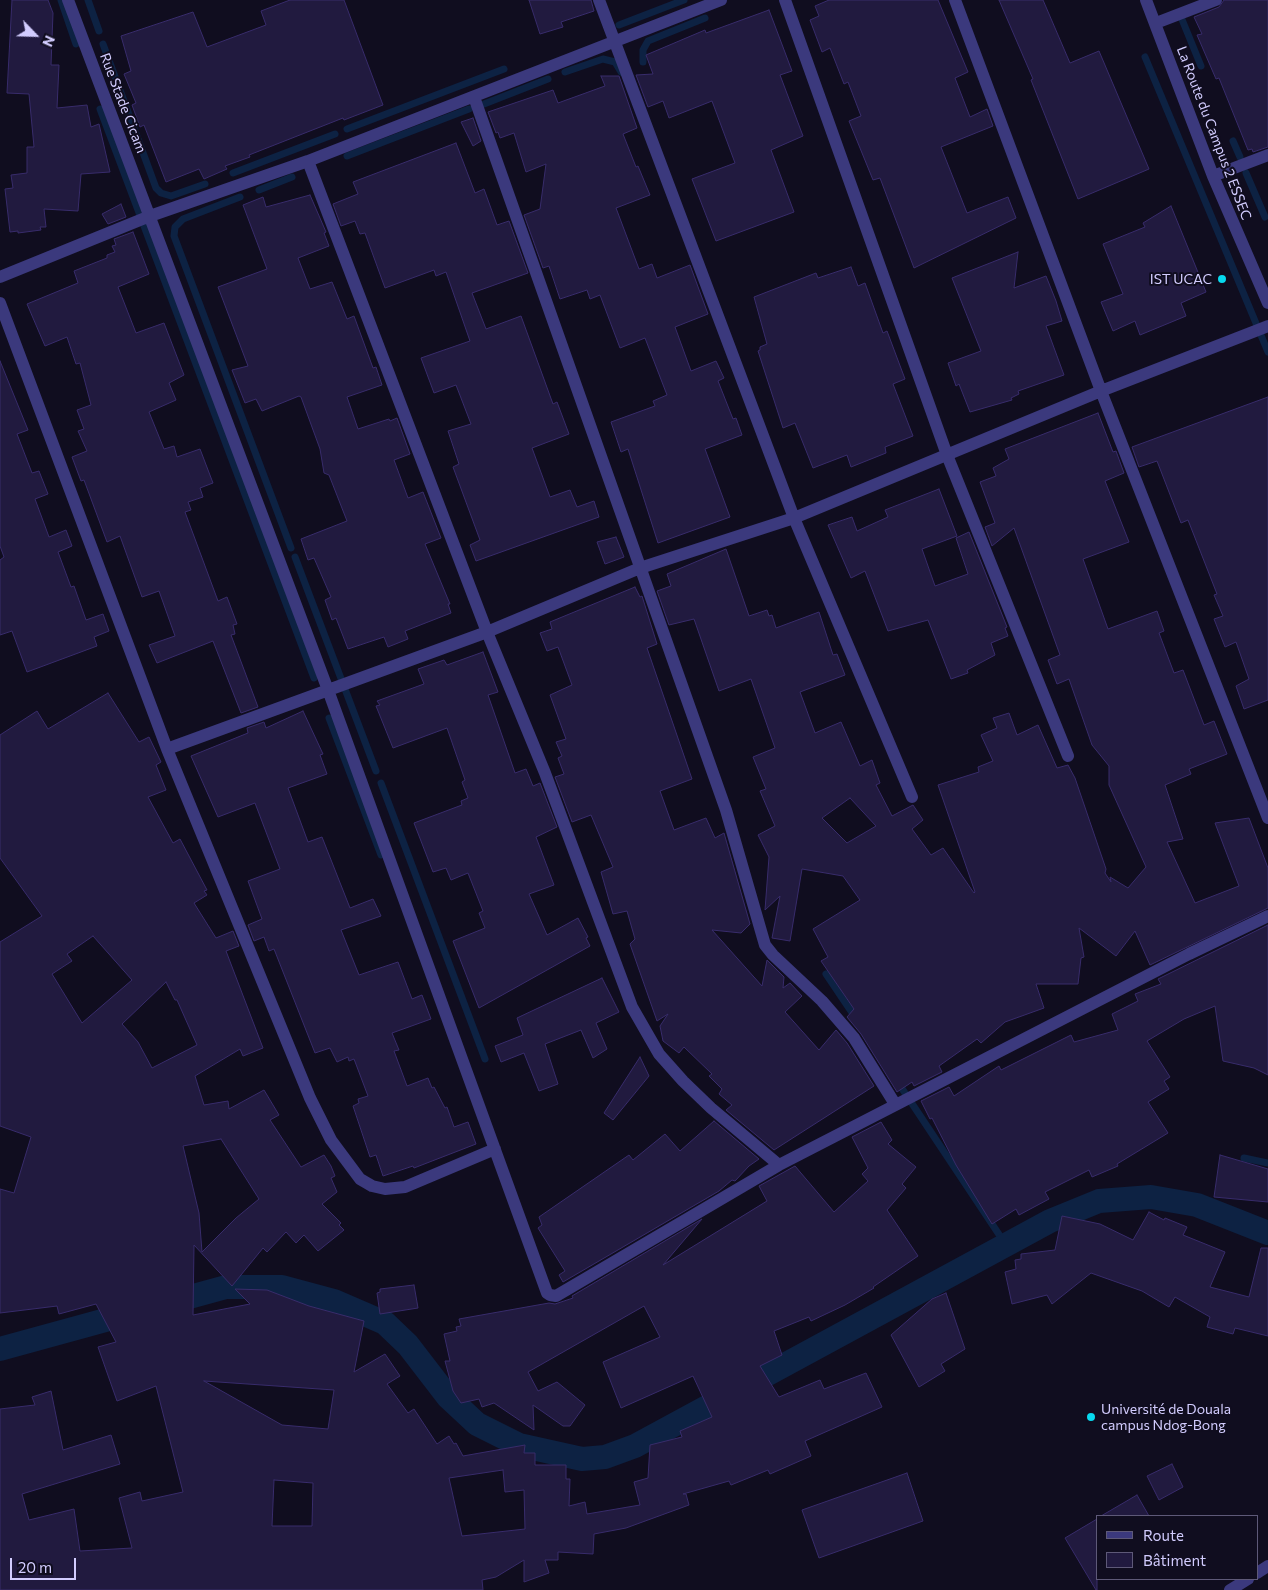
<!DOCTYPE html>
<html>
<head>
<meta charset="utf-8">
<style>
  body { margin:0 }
  #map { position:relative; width:1268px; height:1590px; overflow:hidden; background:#100d1f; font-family:Commissioner,sans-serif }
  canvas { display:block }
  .legend { position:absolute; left:1096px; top:1515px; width:162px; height:65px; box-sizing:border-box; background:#100d1f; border:1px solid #5e5978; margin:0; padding:6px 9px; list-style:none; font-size:15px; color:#d2ccfe }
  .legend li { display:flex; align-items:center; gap:10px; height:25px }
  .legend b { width:25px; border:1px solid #5e5978 }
  .north { position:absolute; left:10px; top:10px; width:50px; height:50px; -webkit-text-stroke:4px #100d1f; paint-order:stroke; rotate:114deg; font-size:14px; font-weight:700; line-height:20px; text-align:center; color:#d2ccfe }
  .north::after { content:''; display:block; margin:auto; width:18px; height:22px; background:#d2ccfe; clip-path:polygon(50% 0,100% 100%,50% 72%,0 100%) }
  .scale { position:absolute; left:10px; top:1558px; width:66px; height:22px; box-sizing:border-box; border:2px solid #d2ccfe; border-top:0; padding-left:6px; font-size:15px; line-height:18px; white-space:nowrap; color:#d2ccfe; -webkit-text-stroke:4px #100d1f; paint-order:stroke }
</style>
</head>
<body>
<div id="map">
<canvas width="1268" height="1590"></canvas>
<ul class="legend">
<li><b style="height:6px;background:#3b397d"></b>Route</li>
<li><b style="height:14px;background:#211a3f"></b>Bâtiment</li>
</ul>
<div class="north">N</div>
<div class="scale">20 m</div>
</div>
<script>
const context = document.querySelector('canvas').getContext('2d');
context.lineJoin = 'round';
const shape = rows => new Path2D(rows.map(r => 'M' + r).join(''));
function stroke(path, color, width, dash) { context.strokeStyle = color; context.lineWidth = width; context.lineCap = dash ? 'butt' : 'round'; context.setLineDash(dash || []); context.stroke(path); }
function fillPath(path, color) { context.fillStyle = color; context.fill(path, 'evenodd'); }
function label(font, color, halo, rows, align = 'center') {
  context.font = font + ' Commissioner,sans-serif'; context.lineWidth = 4; context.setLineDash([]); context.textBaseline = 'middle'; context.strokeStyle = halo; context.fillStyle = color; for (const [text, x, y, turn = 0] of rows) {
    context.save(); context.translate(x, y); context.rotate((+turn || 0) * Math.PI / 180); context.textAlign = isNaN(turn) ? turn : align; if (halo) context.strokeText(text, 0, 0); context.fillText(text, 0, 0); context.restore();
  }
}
stroke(shape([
  [61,0,76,44],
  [88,0,99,31],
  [1181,17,1201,66],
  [619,25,684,0],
  [103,44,156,188,161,193,171,196,205,184],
  [1145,57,1268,352],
  [643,62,643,50,648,41,705,18],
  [565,72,603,59,615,62,621,72],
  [484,104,548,79],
  [100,109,314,678],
  [347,129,504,69],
  [1233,141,1240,157],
  [347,156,469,109],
  [233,173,335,134],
  [1246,173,1265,217],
  [259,190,292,177],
  [240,197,183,219,175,227,174,236,291,548],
  [295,557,376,771],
  [329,718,381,855],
  [381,783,485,1059],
  [826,974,857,1020],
  [897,1081,1006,1245],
  [1244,1158,1268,1163]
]), '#0d2243', 7);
stroke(shape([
  [0,1349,226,1287,282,1287,334,1301,385,1323,408,1345,448,1397,477,1424,519,1445,582,1459,605,1457,635,1446,1050,1221,1099,1201,1151,1197,1197,1205,1268,1233]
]), '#0d2243', 24);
const building = shape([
  [12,0,48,0,53,13,51,65,59,65,57,108,87,105,91,127,99,124,110,172,81,174,78,211,44,209,46,227,40,227,41,230,18,233,18,231,10,232,5,189,13,188,11,175,27,173,27,147,34,147,29,94,7,93,12,0],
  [290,0,344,0,383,105,344,120,343,118,249,155,250,157,225,166,227,169,204,179,199,169,166,182,144,125,140,127,132,105,136,103,124,74,131,71,121,36,193,12,207,47,266,25,261,11,290,0],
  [529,0,591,0,594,11,561,22,563,27,540,34,529,0],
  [829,0,938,0,968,72,955,78,970,117,987,109,993,126,941,147,967,213,1008,197,1016,218,914,268,880,178,873,180,849,121,861,116,848,82,844,84,830,48,822,52,810,20,819,16,815,6,829,0],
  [999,0,1043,0,1070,63,1099,51,1149,169,1078,199,1031,80,1033,79,999,0],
  [1224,0,1268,0,1268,147,1253,152,1252,149,1248,150,1219,78,1216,79,1197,35,1202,34,1194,17,1219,7,1224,0],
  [769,10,792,71,780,75,803,136,771,150,794,212,716,241,692,179,735,163,712,101,669,118,663,101,648,107,636,75,653,74,646,55,705,30,706,33,769,10],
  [601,76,619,76,637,128,623,134,636,167,638,166,650,195,616,208,639,269,652,264,657,278,690,265,708,314,675,327,691,371,716,361,724,378,718,381,733,419,736,418,742,435,705,449,730,517,658,543,628,449,621,452,611,422,655,406,653,401,667,395,645,338,620,348,600,295,590,299,587,290,560,299,549,266,543,268,524,215,540,209,546,164,526,172,514,133,500,138,498,132,496,133,488,112,553,90,558,103,605,86,601,76],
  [473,118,481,141,473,146,461,122,473,118],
  [456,143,475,193,484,189,497,225,509,221,528,273,472,293,486,329,521,316,553,404,557,402,569,434,532,448,550,497,570,490,577,507,594,501,599,517,476,561,470,545,480,540,453,467,459,464,448,431,471,424,456,385,434,393,421,358,470,341,446,272,436,276,434,270,385,288,365,233,360,234,355,221,341,226,333,204,358,194,353,182,456,143],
  [310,195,326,232,324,233,329,246,298,258,310,289,332,282,347,319,354,316,373,368,376,367,382,385,347,397,358,429,389,419,390,421,397,418,410,454,394,460,408,498,423,492,441,538,425,544,450,604,448,604,451,613,405,631,408,639,388,647,384,637,348,649,336,618,332,620,325,600,331,597,314,558,308,560,301,539,347,521,329,475,324,473,320,449,301,397,299,396,262,411,256,399,245,403,232,370,248,366,218,287,267,269,243,205,263,197,266,207,310,195],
  [121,204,126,217,108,224,102,214,121,204],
  [1171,206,1206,292,1181,303,1186,316,1140,335,1135,321,1113,331,1101,302,1123,294,1103,244,1145,227,1143,223,1171,206],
  [133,232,149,274,118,287,136,333,164,323,184,375,169,383,176,400,149,412,164,449,174,446,177,457,200,449,213,483,200,488,203,497,188,502,191,510,185,512,218,601,227,597,237,624,233,625,235,634,231,635,258,707,241,713,213,641,157,663,149,645,175,636,159,591,142,597,120,536,107,542,84,480,81,481,72,457,87,451,78,431,84,429,77,410,91,405,80,363,76,364,67,337,45,346,27,304,78,283,74,271,107,258,107,255,115,252,112,246,116,245,114,239,133,232],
  [1018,252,1014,288,1046,276,1056,301,1062,321,1046,326,1064,375,1018,391,1019,394,1011,398,1012,400,970,412,959,384,956,386,948,363,981,351,952,278,1018,252],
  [851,267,858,286,865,283,883,333,887,331,905,379,893,384,913,436,885,447,886,453,851,467,847,455,813,468,795,423,783,428,758,351,760,350,760,347,767,344,754,297,816,273,818,278,851,267],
  [0,361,28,430,17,434,32,473,39,471,48,494,35,499,49,537,66,530,72,546,58,552,71,587,74,586,86,620,103,614,109,631,94,637,97,646,27,672,12,631,0,635,0,560,4,557,0,546,0,361],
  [1268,397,1268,700,1244,709,1236,686,1249,679,1236,642,1225,647,1214,619,1223,616,1214,595,1217,594,1188,520,1181,523,1157,461,1139,467,1132,447,1268,397],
  [1098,413,1113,452,1116,451,1124,473,1105,481,1129,542,1083,559,1108,629,1157,611,1164,631,1159,633,1174,673,1183,670,1204,725,1214,721,1227,754,1189,769,1191,774,1165,785,1183,839,1167,842,1195,903,1239,886,1215,823,1249,818,1268,868,1268,908,1150,965,1135,931,1116,956,1079,928,1084,957,1081,958,1078,984,1036,984,1044,1008,1005,1022,981,1043,977,1039,939,1066,942,1072,914,1086,912,1082,897,1092,861,1034,847,1017,854,1009,821,961,828,957,813,929,860,900,843,876,802,869,790,941,772,938,780,896,765,910,769,857,758,835,775,826,760,791,766,789,753,757,775,748,751,679,719,691,694,619,669,625,657,591,671,586,667,574,726,549,749,616,767,610,769,616,772,615,776,628,819,612,833,655,837,654,845,675,800,692,815,733,841,722,860,766,872,760,880,783,876,785,892,816,913,805,923,820,912,829,931,855,943,848,974,893,975,892,938,785,979,772,978,767,993,761,981,735,997,728,993,718,1009,713,1017,735,1038,725,1057,768,1068,765,1075,778,1106,869,1105,873,1111,882,1110,877,1128,888,1146,867,1109,785,1109,766,1092,745,1069,679,1057,684,1048,660,1060,655,1014,528,992,546,985,527,995,523,980,482,996,476,993,468,1009,459,1005,449,1098,413],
  [850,798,876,826,847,843,822,818,850,798],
  [939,489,957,536,922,549,935,586,968,574,956,538,969,532,1007,627,1005,628,1008,636,991,643,995,655,967,670,968,673,951,679,928,620,888,631,865,571,851,578,828,525,852,517,857,531,888,517,885,510,939,489],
  [616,537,624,557,605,564,597,542,616,537],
  [635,587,640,597,642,596,657,644,647,648,692,779,660,791,674,830,706,818,715,838,724,833,750,924,741,933,712,930,762,986,767,960,784,977,783,988,790,983,802,996,785,1012,819,1050,836,1030,847,1043,874,1086,774,1150,726,1110,732,1105,719,1094,722,1089,709,1076,712,1074,684,1047,679,1053,663,1041,660,1026,668,1014,657,1021,630,944,635,939,627,911,613,914,601,872,613,867,591,815,572,822,555,777,564,774,558,758,562,756,556,742,566,739,550,695,572,685,558,647,547,651,540,633,552,629,550,622,635,587],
  [483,652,498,692,488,695,515,773,526,769,533,786,540,783,557,827,536,837,554,885,529,894,547,935,578,918,588,937,586,938,590,946,479,1008,453,941,485,928,479,913,483,911,468,873,451,880,446,868,433,872,414,823,462,805,461,801,468,798,462,782,465,780,447,728,393,748,376,706,380,705,377,701,424,684,418,669,444,660,447,665,483,652],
  [108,693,139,742,149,737,161,762,156,765,166,790,148,797,173,843,180,839,207,890,204,891,207,895,194,903,216,938,233,931,239,946,226,951,263,1048,243,1056,240,1049,195,1076,204,1105,228,1101,229,1109,264,1090,279,1115,270,1120,301,1167,324,1155,331,1166,335,1176,331,1178,337,1192,322,1204,341,1223,339,1225,344,1230,318,1251,304,1235,296,1243,286,1232,267,1252,263,1248,232,1286,194,1245,193,1315,250,1304,235,1289,267,1290,309,1306,364,1321,354,1372,385,1354,400,1376,387,1384,408,1413,414,1409,437,1444,449,1436,454,1444,456,1443,463,1456,525,1445,524,1453,535,1453,535,1465,566,1465,566,1479,570,1479,569,1506,585,1502,587,1514,640,1505,634,1482,648,1478,650,1445,682,1437,680,1431,712,1417,693,1376,621,1408,603,1362,660,1337,644,1306,528,1372,538,1391,557,1382,585,1405,570,1426,563,1426,533,1405,534,1430,494,1403,482,1407,479,1399,461,1403,453,1391,445,1361,450,1361,444,1334,457,1331,456,1327,461,1326,459,1319,549,1303,555,1304,573,1298,572,1296,702,1219,663,1265,767,1201,759,1186,795,1166,834,1212,868,1181,862,1174,868,1168,852,1137,881,1122,892,1140,888,1144,916,1167,902,1184,906,1188,887,1210,918,1256,873,1287,874,1288,845,1305,811,1321,809,1317,774,1331,782,1355,760,1366,779,1397,820,1380,824,1389,866,1373,882,1407,805,1441,811,1456,770,1474,768,1470,731,1485,729,1481,683,1494,686,1494,689,1505,626,1528,594,1534,593,1554,558,1552,558,1560,545,1560,549,1573,524,1582,524,1560,496,1577,482,1580,483,1590,0,1590,0,1409,35,1405,32,1397,51,1391,63,1450,111,1435,120,1464,22,1494,29,1520,74,1509,80,1551,132,1548,119,1498,140,1492,142,1501,183,1492,156,1386,117,1401,98,1347,116,1342,96,1304,59,1314,57,1306,0,1313,0,1189,14,1193,31,1137,0,1126,0,942,42,916,0,858,0,735,37,711,48,729,108,693],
  [93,936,132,980,82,1023,52,974,72,961,67,954,93,936],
  [166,982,175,1000,177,1000,197,1045,152,1068,138,1042,122,1024,166,982],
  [221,1139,259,1199,236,1218,202,1252,199,1213,183,1146,221,1139],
  [204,1381,334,1390,328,1429,282,1425,204,1381],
  [503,1470,505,1492,524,1490,525,1529,462,1536,449,1478,503,1470],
  [274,1480,313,1483,312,1526,272,1526,274,1480],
  [303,711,323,754,320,755,327,774,288,788,308,842,322,837,350,908,373,899,381,916,341,930,359,975,398,962,412,999,422,995,431,1019,392,1033,399,1050,394,1051,407,1086,428,1078,432,1088,434,1087,445,1108,447,1107,454,1127,468,1122,476,1144,414,1168,413,1166,383,1176,376,1155,370,1157,353,1106,359,1103,358,1099,368,1096,354,1059,349,1061,348,1057,337,1062,330,1048,315,1053,274,949,269,951,264,937,254,941,248,925,262,919,248,881,280,869,255,803,218,817,191,756,248,733,247,728,264,722,266,728,303,711],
  [1268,925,1268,1075,1254,1068,1223,1061,1215,1006,1184,1019,1147,1041,1170,1077,1164,1081,1169,1089,1148,1102,1168,1133,1117,1164,1118,1166,1092,1177,1089,1170,1045,1192,1049,1199,1019,1215,1016,1209,992,1224,956,1165,932,1118,930,1119,921,1101,949,1087,954,1096,999,1066,1001,1070,1071,1035,1074,1042,1118,1030,1112,1014,1138,1001,1135,994,1161,984,1158,979,1268,925],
  [602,978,619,1012,596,1023,607,1049,593,1058,581,1030,545,1044,558,1084,539,1091,524,1053,501,1062,495,1046,523,1035,517,1018,602,978],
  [640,1057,649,1076,613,1120,604,1113,640,1057],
  [714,1121,759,1159,749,1166,735,1181,732,1180,719,1191,563,1282,559,1275,565,1271,538,1228,542,1225,539,1217,629,1155,633,1160,665,1134,680,1151,714,1121],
  [1220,1155,1268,1169,1268,1202,1214,1197,1220,1155],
  [1149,1212,1164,1220,1165,1218,1187,1227,1183,1235,1225,1252,1210,1287,1249,1297,1261,1248,1268,1248,1268,1336,1235,1328,1233,1334,1207,1327,1210,1317,1175,1297,1169,1307,1142,1291,1091,1273,1052,1304,1047,1295,1012,1304,1005,1272,1016,1269,1015,1260,1021,1259,1021,1254,1055,1250,1062,1216,1100,1224,1133,1240,1149,1212],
  [414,1285,418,1308,380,1314,377,1293,380,1292,380,1289,414,1285],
  [946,1293,965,1349,941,1364,945,1371,919,1387,891,1335,932,1299,946,1293],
  [1172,1464,1183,1487,1159,1500,1147,1476,1172,1464],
  [907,1473,923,1521,819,1558,802,1510,907,1473],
  [1137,1495,1149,1516,1101,1516,1137,1495],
  [1097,1519,1097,1590,1096,1590,1065,1538,1097,1519]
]);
fillPath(building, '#211a3f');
stroke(building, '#382c6b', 1);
stroke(shape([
  [68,0,328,690,547,1293,550,1295,556,1296,779,1165,1189,954,1268,916],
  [599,0,794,518,912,797],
  [785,0,947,455,1068,756],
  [955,0,1101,391,1268,818],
  [1146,0,1213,176,1268,303],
  [1156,23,1216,0],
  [474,97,726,810,765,945,773,955,822,1001,854,1038,895,1104],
  [308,161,487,632,545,773,632,1007,659,1054,683,1081,711,1108,779,1165],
  [1213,176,1268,155],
  [0,277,150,216,308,161,721,0],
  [0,303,167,749,310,1098,331,1140,360,1179,372,1186,385,1189,405,1187,495,1149],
  [167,749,487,632,640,568,794,518,1101,391,1268,326],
  [1257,1573,1268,1566],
  [1230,1590,1248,1579]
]), '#3b397d', 12);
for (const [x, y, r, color] of [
  [1222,279,5,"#07d9ef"],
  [1091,1417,5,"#07d9ef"]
]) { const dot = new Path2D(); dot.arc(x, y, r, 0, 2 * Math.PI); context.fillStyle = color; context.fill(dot); stroke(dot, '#100d1f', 2); }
label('14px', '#d2ccfe', '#100d1f', [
  ["Rue Stade Cicam",123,103,69],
  ["La Route du Campus 2 ESSEC",1214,133,69]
]);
label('14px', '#d2ccfe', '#100d1f', [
  ["IST UCAC",1212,279],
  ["Université de Douala",1101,1409,"left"],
  ["campus Ndog-Bong",1101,1425,"left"]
], 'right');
</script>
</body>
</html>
